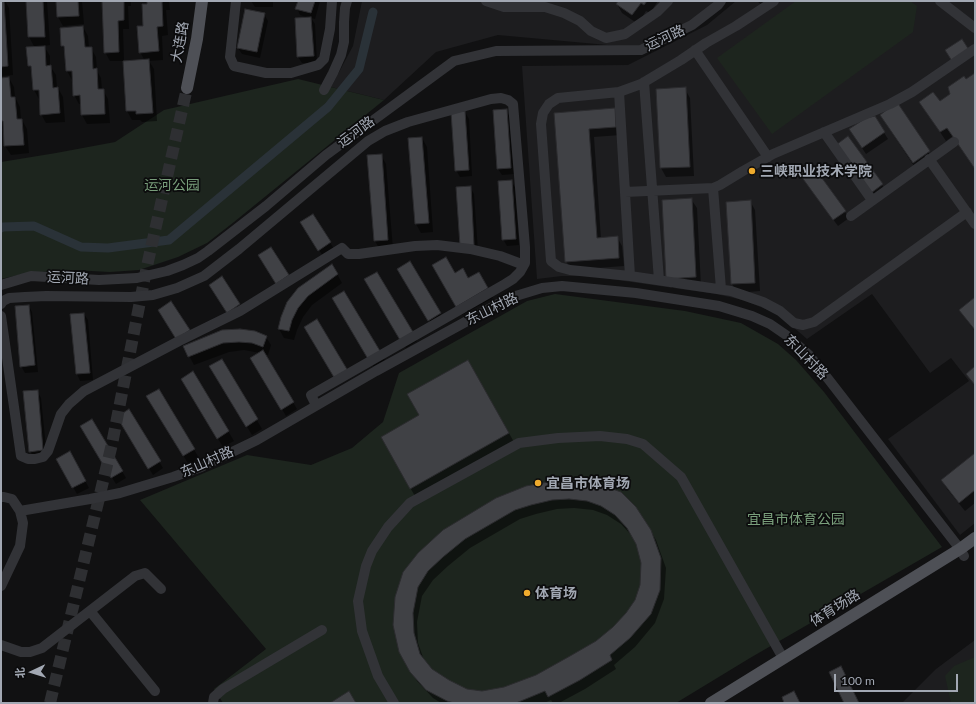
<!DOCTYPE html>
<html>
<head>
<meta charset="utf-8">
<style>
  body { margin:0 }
  #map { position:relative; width:976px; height:704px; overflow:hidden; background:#111112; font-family:Lato,"Noto Sans SC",sans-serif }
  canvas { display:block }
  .frame { position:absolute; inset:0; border:2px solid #a2a8b3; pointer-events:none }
  .north { position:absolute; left:12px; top:652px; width:40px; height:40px; -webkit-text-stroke:3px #0c0c0d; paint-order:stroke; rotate:266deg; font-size:11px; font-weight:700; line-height:16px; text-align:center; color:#a2a8b3 }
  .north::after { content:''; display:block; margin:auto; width:14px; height:18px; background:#a2a8b3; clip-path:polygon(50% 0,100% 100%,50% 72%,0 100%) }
  .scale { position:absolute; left:834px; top:674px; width:124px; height:18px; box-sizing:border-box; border:2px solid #a2a8b3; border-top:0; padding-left:5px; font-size:12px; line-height:14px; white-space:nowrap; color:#a2a8b3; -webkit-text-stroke:3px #0c0c0d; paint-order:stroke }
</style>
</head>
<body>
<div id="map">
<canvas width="976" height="704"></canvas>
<div class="frame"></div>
<div class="north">北</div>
<div class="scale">100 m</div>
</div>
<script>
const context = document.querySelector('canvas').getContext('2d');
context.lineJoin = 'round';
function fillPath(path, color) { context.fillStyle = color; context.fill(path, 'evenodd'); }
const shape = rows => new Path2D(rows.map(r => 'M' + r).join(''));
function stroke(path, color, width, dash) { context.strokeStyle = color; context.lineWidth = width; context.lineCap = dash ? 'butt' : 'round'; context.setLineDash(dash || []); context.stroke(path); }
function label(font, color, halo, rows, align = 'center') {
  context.font = font + ' Lato,"Noto Sans SC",sans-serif'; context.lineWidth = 3.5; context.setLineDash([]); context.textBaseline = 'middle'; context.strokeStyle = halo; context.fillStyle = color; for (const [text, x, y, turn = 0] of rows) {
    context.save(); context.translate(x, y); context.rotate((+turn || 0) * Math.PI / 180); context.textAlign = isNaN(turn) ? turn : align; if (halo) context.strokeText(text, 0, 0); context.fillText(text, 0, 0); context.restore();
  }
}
fillPath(shape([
  [362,1,717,1,691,23,640,48,498,35,436,52,384,100,331,87,353,46],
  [736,1,975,1,975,523,960,535,888,439,969,381,951,358,930,373,872,294,807,339,778,314,743,300,716,294,589,276,562,276,537,279,522,66,628,65,707,25],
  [975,640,975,703,902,703,936,669]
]), '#1d1d1f');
fillPath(shape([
  [796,1,910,1,917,6,913,32,772,134,717,58],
  [298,79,384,100,234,222,207,243,178,257,139,270,110,272,73,270,27,273,1,279,1,162,56,153,115,142,164,110],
  [555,294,685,311,741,323,778,344,796,360,824,392,942,547,750,658,676,703,223,703,214,689,266,649,140,500,247,455,311,465,352,448,383,422,399,373,527,301],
  [975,657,975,703,951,703,945,676,954,666]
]), '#1d251e');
fillPath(shape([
  [1,1,5,1,9,8,13,75,1,76],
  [27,1,47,1,50,45,44,46,50,56,50,66,56,75,57,88,58,88,63,97,65,122,46,123,41,114,40,99,39,99,34,90,33,72,29,65,35,48,29,37],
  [57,1,82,1,84,24,63,26,58,17],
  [103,1,131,1,131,6,128,6,129,29,123,29,124,61,110,61,105,52],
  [148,1,169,1,170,10,166,10,168,35,162,36,163,60,149,61,154,69,157,121,142,122,140,120,132,120,127,111,124,62,145,61,140,52,148,5],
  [251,1,273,1,273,7,255,7],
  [299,1,320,1,315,19,311,18,315,24,317,63,302,63,298,57,309,18,300,15,297,8],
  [619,1,658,1,650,13,646,11,638,24,622,13,617,4],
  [757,1,775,1,767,10],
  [264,14,268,21,260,58,242,54,238,48],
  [83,27,88,36,89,48,91,48,96,57,97,71,101,78,102,90,103,90,108,99,110,123,87,124,82,115,81,104,79,104,74,95,73,80,72,80,67,71,66,53,62,46],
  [975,74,975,169,953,136,946,141,926,111,951,95,966,80],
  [9,78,14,87,15,97,20,107,21,120,22,120,27,129,29,153,11,155,5,146,4,130,3,130,1,126,1,79],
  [685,89,690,98,694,176,666,177,661,168,657,90],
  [897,104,934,161,918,172,886,124],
  [614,109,621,135,594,137,601,239,617,237,622,246,624,266,571,270,566,261,555,114],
  [506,110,510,117,514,174,502,175,498,169],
  [465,112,469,119,472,176,460,177,456,170],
  [874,117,888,139,866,154,854,136],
  [422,138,427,147,433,232,421,233,416,224],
  [848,138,882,185,886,191,875,199],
  [381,155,386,164,393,249,380,250,375,241],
  [810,165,845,212,849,218,838,226,803,179],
  [511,181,515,187,519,245,507,246,503,239],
  [470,187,474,194,478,251,465,252],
  [691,199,697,208,701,286,672,288,667,279],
  [750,201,755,210,760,291,737,293,732,284],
  [313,215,334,249,323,256,305,229],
  [409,263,444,320,433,327,399,269],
  [332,265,342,283,312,305,303,317,297,330,294,340,284,338,279,329],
  [434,266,468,279,478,273,493,298,462,315],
  [376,273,417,341,406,348,365,280],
  [344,292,385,360,374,367,333,299],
  [975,299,975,331,966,319,960,310],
  [29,306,32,312,38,372,25,373,21,366],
  [84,314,88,320,93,380,80,381,77,374,71,315],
  [266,337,271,345,268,355,264,354,297,409,286,416,252,358,260,353,244,350,229,352,194,365,184,346],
  [222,360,262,429,252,435,211,367],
  [468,361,514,442,416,498,382,438,421,416],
  [193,372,234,441,223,447,182,379],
  [159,390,199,458,189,465,148,397],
  [37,391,41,398,47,457,34,458,30,451],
  [129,411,163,468,153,475,118,417],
  [92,420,126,478,116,484,81,427],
  [70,452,89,488,77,494,57,459],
  [975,454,975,503,965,511,947,489,942,480],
  [559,481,650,530,656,540,666,568,664,599,655,623,635,647,614,665,616,669,585,689,559,703,553,703,551,700,544,703,441,703,433,698,417,681,400,651,404,572],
  [574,508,593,510,607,515,621,524,633,537,637,544,642,563,641,585,636,600,627,613,613,628,596,642,536,675,505,688,482,692,467,690,449,681,431,670,424,660,418,643,417,622,422,596,433,580,448,566,470,548,520,519,536,514,557,509]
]), '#0007');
stroke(shape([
  [1,228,2,227,34,226,81,247,108,248,169,240,328,107,359,69,373,12]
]), '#2a3238', 9);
const building = shape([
  [1,1,4,1,8,66,1,67,1,1],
  [26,1,43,1,45,37,28,37,26,1],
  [56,1,78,1,79,16,57,17,56,1],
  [102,1,124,1,124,20,118,21,119,52,104,53,102,1],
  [147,1,165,1,162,2,163,26,157,27,159,51,139,53,137,26,143,26,142,4,147,4,147,1],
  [298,1,315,1,311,13,295,9,298,1],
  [618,1,647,1,644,5,641,3,632,15,616,4,618,1],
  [245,9,265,13,257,52,237,48,245,9],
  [311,17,314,56,297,57,295,18,311,17],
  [83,26,85,47,92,47,93,69,97,68,98,89,104,89,105,114,81,115,80,95,73,96,72,71,66,71,64,46,61,46,60,28,83,26],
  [962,39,969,50,952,61,945,50,962,39],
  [45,46,46,66,51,65,53,88,58,87,60,113,40,115,39,90,33,90,31,66,28,66,26,47,45,46],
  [149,59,153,113,136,114,136,111,126,111,123,61,149,59],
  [975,73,975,169,947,128,940,132,919,102,933,92,940,101,950,94,948,87,964,76,966,79,975,73],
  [9,77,11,97,15,97,17,119,22,119,24,145,4,146,3,121,1,121,1,78,9,77],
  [686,87,690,167,660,168,656,89,686,87],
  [897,102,930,151,913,163,880,115,897,102],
  [615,108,616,127,589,129,597,238,618,236,619,258,565,262,554,113,615,108],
  [507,109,511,168,497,169,493,110,507,109],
  [465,111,469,170,455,171,451,112,465,111],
  [875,116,885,132,862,148,849,129,866,118,875,116],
  [848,136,883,184,871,193,836,145,848,136],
  [422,137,429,223,415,224,408,138,422,137],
  [382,154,388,240,374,241,367,155,382,154],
  [811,163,846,211,833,220,798,172,811,163],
  [512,180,516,239,502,240,498,181,512,180],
  [471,186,474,245,460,246,456,187,471,186],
  [692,198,696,277,666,279,662,200,692,198],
  [751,200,755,283,731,284,726,202,751,200],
  [313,214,331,242,318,251,300,222,313,214],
  [271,247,289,275,276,284,258,255,271,247],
  [446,257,455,273,463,268,468,278,479,272,488,288,456,307,432,265,446,257],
  [410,261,441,313,428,321,397,269,410,261],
  [332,264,338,274,308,296,298,308,292,320,289,331,278,329,281,317,287,302,298,288,332,264],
  [377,272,413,332,400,340,364,279,377,272],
  [222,276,240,304,227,313,209,285,222,276],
  [344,291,380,351,368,359,332,298,344,291],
  [975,297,975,330,959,310,975,297],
  [171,301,190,330,176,339,158,310,171,301],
  [29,305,35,365,20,367,15,306,29,305],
  [84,313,90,373,76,374,70,314,84,313],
  [317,319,348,371,335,379,304,327,317,319],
  [240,329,255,331,267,336,263,347,252,343,239,342,223,343,188,357,183,346,222,330,240,329],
  [263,350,294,402,281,410,250,358,263,350],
  [222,359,258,419,246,427,209,366,222,359],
  [468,360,509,433,410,489,381,437,419,415,407,394,468,360],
  [975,366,975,385,966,374,975,366],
  [193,371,229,431,217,439,181,379,193,371],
  [159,389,195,449,183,456,146,396,159,389],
  [38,390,43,450,29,452,23,391,38,390],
  [129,409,161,461,148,469,117,417,129,409],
  [92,419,123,471,111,478,80,426,92,419],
  [70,451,86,481,72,488,56,459,70,451],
  [975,453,975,490,959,503,941,480,975,453],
  [559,480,590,481,621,492,636,507,651,530,661,558,660,590,651,614,630,638,610,655,612,660,580,680,548,697,545,691,516,703,454,703,447,701,426,690,410,672,399,652,393,625,395,597,403,572,418,553,443,530,496,498,526,486,559,480],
  [569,499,587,501,601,506,615,515,627,528,636,544,641,563,640,585,635,600,626,613,613,627,596,641,570,656,536,675,504,687,482,691,467,689,449,680,432,669,420,654,414,633,413,613,418,587,428,571,443,557,465,539,515,510,531,505,552,500,569,499],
  [841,666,859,703,844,703,829,672,841,666],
  [349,691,356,703,330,703,349,691],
  [794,691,800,703,784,703,782,697,794,691]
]);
fillPath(building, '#404145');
stroke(building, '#2b2b2e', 1);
stroke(shape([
  [50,703,112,444,147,266,187,88]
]), '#2e2f32', 12, [12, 6]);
stroke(shape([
  [236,1,230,57,234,66,266,73,291,73,318,65,324,59,330,29,332,1],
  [486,1,504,7,545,7,564,13,580,21,591,31,606,38,625,34,657,12,668,1],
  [774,1,736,26,706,43,681,60,641,84,619,92,558,98,549,104,543,113,541,124,551,261,559,267,570,270,630,276,731,291,763,302,780,311,794,323,803,325,814,322,967,212],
  [940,1,975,28],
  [695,50,768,157],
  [644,82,659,280],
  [324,90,333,73,341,55,344,42,344,22,345,8,347,1],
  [619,92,630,276],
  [824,132,872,200],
  [929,159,975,224],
  [713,188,721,289],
  [625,192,713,188,720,185,743,171,773,154,890,104,912,92,975,49],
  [851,216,954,142],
  [1,285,31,276,99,280,137,278,167,271,183,265,198,258,208,251,266,206,326,155,454,61,496,51,641,50,692,25,718,5,721,1],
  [1,304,3,301,9,298,25,297,46,296,131,297,153,295,177,288,204,276,239,249,368,141,385,131,408,122,491,99,501,98,508,100,513,104,525,247,525,263,520,272,513,279,505,284,311,395,316,405],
  [1,316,21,456,28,459,35,459,43,457,48,451,61,414,69,404,84,391,179,341,240,311,342,248,348,254,359,254,415,246,437,245,470,249,500,256,524,265],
  [1,497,4,497,12,499,20,511,23,523,20,546,1,586],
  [20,511,90,499,120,493,173,477,201,467,257,440,376,371,509,298,542,288,562,286,636,293,719,306,752,316,770,324,786,335,809,355,829,380,960,549,964,556],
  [90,611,155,691],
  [1,645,21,652,30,652,42,648,135,576,145,573,161,589],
  [213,703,214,697,223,689,322,630],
  [394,703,378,676,362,631,358,601,366,566,372,551,388,527,410,503,519,443,558,438,600,436,627,439,643,444,681,477,783,658]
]), '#323337', 10);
stroke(shape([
  [187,88,197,39,202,1],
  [711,703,960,549,975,538]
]), '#4e5056', 12);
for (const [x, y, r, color] of [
  [752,171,4,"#efab2d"],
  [538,483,4,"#efab2d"],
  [527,593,4,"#efab2d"]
]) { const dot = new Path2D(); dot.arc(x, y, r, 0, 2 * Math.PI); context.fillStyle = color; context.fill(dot); stroke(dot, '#0c0c0d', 1.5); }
label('14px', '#a2a8b3', '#0c0c0d', [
  ["运河路",665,38,-25],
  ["大连路",180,42,-80],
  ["运河路",356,132,-36],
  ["运河路",68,278,3],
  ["东山村路",492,309,-26],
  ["东山村路",806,357,46],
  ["东山村路",207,462,-24],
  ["体育场路",835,608,-32]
]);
label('bold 14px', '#a2a8b3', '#0c0c0d', [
  ["三峡职业技术学院",760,171],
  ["宜昌市体育场",546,483],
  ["体育场",535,593]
], 'left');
label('14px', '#799e7b', '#0c0c0d', [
  ["运河公园",172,185],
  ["宜昌市体育公园",796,519]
]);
</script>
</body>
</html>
